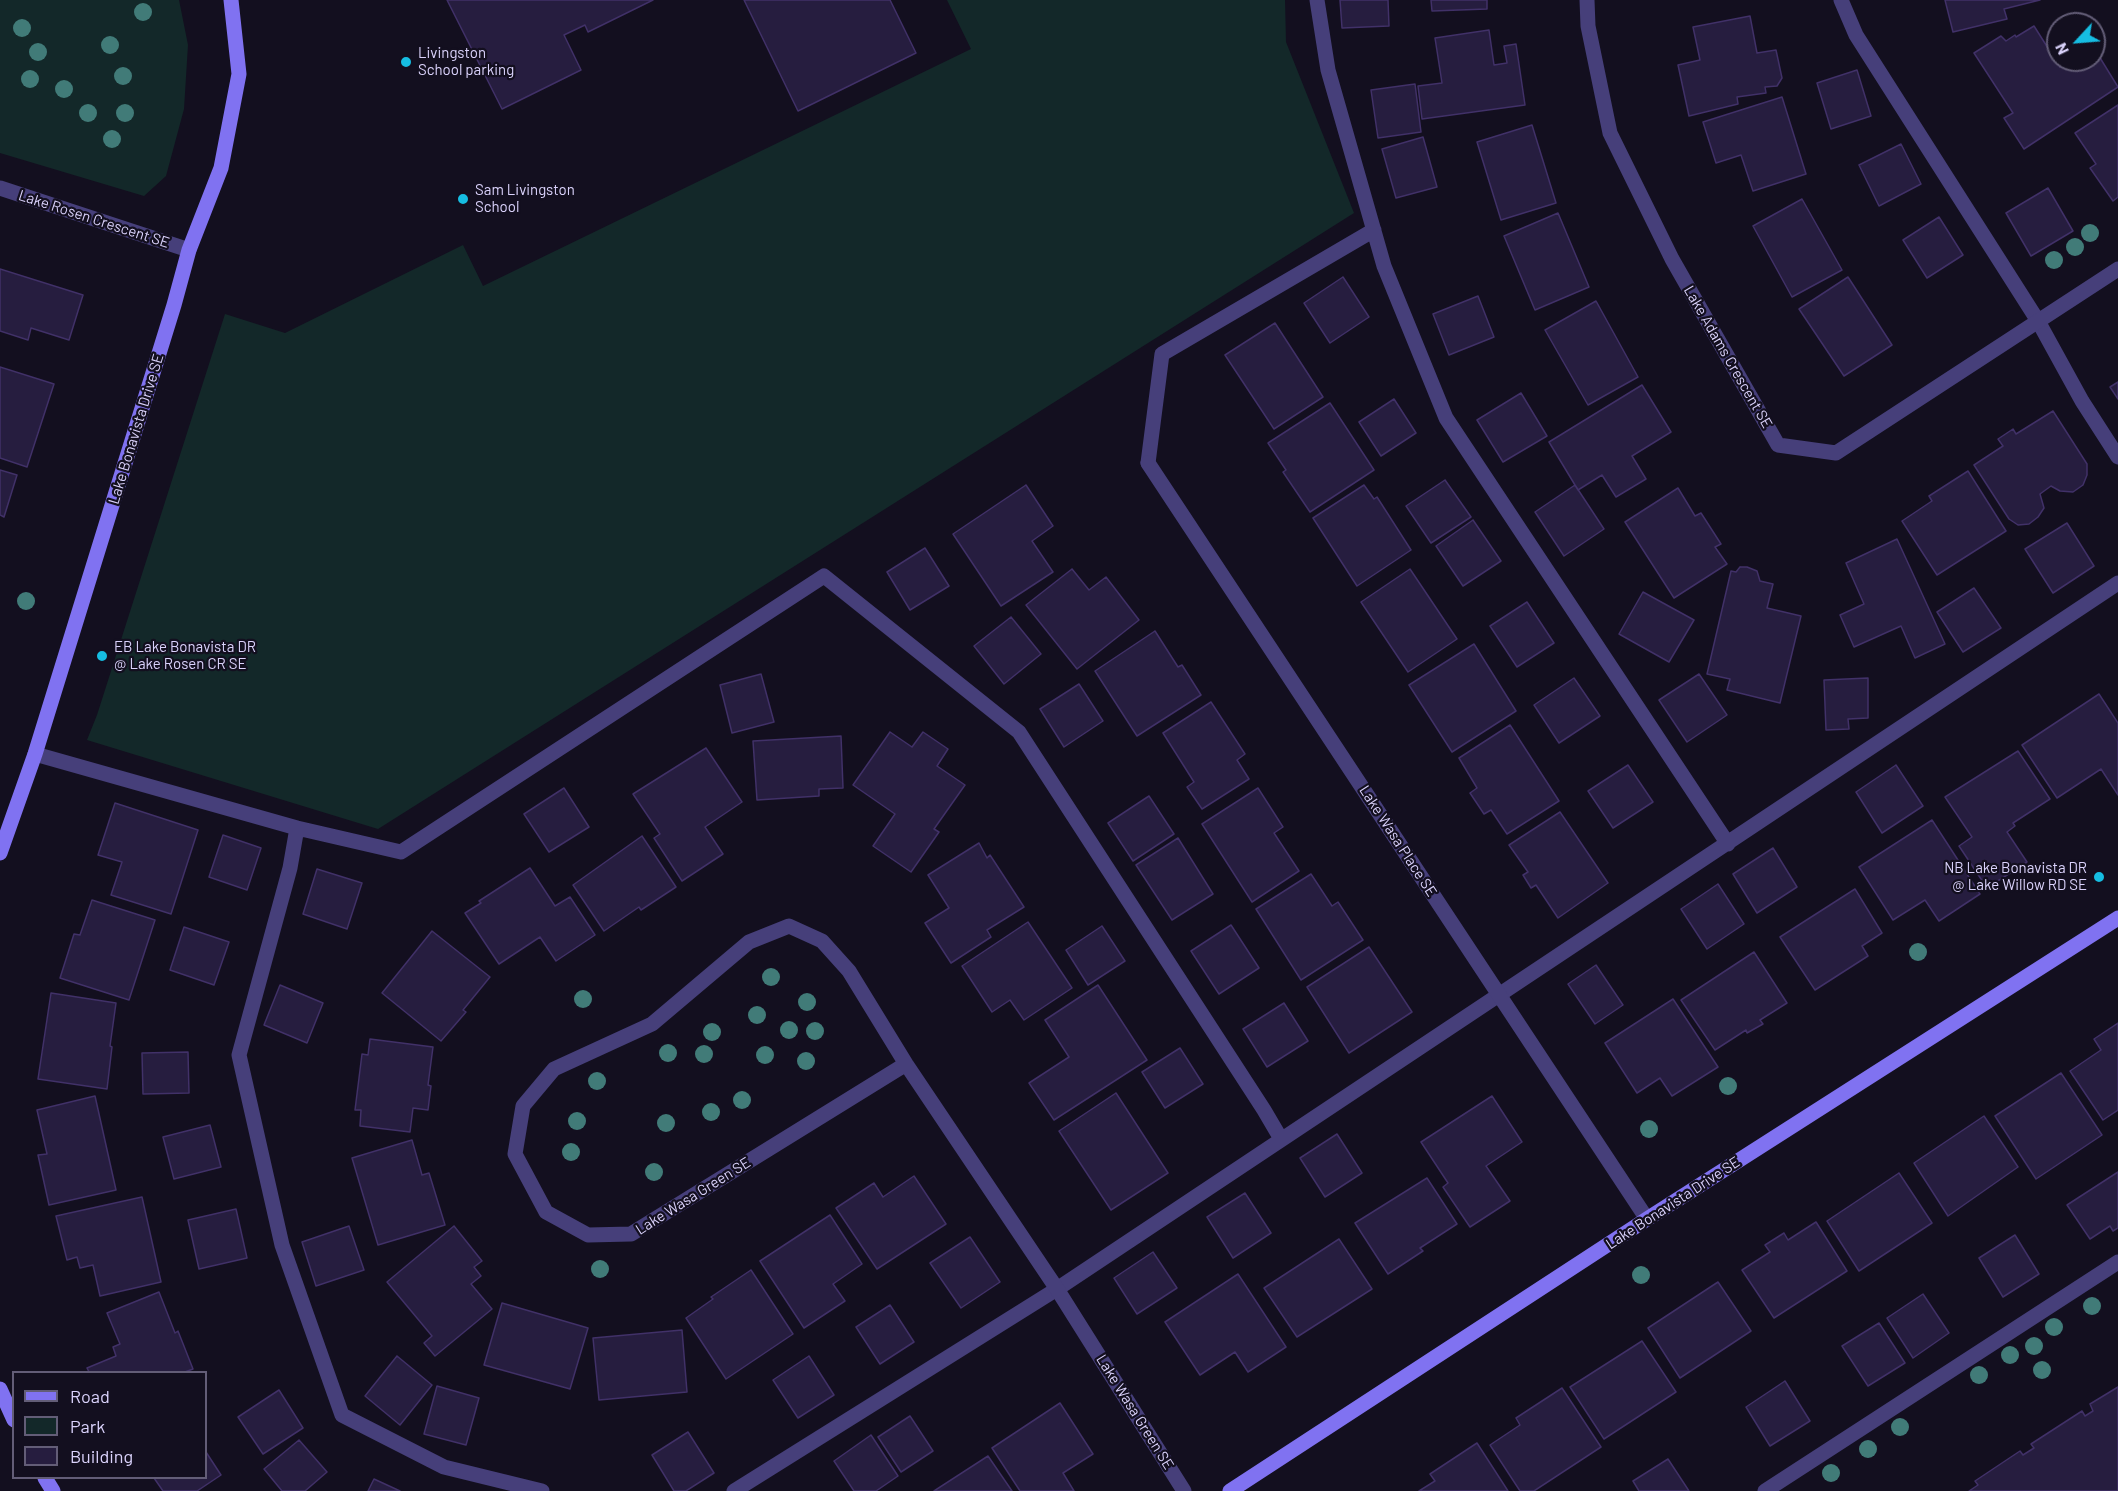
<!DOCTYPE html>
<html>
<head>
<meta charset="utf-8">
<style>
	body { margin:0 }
	#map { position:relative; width:2118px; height:1491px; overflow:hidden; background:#130f1f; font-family:Barlow,sans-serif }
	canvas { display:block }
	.legend { position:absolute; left:12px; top:1371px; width:195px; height:108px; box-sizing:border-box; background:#130f1f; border:2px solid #635d77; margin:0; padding:8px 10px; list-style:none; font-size:18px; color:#dad2fb }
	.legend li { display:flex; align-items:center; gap:12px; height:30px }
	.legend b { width:30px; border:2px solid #635d77 }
	.north { position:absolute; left:2046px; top:12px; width:60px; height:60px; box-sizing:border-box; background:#130f1f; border:2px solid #635d77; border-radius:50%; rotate:244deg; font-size:16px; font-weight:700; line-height:24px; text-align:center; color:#dad2fb }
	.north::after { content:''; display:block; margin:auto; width:21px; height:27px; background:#16bde2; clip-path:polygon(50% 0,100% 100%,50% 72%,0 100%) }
</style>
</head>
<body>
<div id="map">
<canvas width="2118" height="1491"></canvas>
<ul class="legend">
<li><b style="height:8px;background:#8072f1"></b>Road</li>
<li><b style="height:16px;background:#132829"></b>Park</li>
<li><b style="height:16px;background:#261d3f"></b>Building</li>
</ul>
<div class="north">N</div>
</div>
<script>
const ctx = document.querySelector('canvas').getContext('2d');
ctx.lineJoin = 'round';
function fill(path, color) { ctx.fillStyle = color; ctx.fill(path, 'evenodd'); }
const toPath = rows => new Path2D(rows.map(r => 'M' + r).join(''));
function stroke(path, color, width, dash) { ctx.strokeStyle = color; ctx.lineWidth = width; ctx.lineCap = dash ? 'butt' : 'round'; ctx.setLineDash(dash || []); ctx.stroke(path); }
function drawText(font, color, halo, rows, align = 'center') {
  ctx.font = font + ' Barlow,sans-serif'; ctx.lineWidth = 4.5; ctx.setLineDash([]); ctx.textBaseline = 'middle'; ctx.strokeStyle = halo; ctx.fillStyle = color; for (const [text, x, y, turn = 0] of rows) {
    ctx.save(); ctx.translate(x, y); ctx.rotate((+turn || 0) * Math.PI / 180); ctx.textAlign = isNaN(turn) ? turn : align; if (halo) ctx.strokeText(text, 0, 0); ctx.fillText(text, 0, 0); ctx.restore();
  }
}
const green = toPath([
	[0,0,179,0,188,45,184,109,166,176,144,196,0,153],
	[947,0,1285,0,1286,42,1354,213,378,829,87,740,97,715,225,314,285,333,463,245,483,286,971,49]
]);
const building = toPath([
	[447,0,653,0,588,32,585,25,564,35,581,70,502,109,447,0],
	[744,0,890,0,916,53,798,111,744,0],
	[1340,0,1388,0,1389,26,1342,28,1340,0],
	[1431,0,1487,0,1487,9,1432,11,1431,0],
	[1945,0,2040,0,2004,9,2007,19,1953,32,1945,0],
	[1750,16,1757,53,1776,50,1782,78,1777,86,1765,87,1766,93,1737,97,1738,104,1689,116,1678,65,1700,60,1693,27,1750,16],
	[2034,26,2060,67,2071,60,2094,60,2094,48,2118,87,2024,149,2004,118,2013,113,1974,53,2001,36,2006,41,2015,35,2016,37,2034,26],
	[1489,30,1494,65,1507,63,1504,46,1516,44,1525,105,1422,119,1418,86,1442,83,1435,38,1489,30],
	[1857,70,1871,116,1831,129,1817,83,1857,70],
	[1415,84,1421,132,1378,138,1371,90,1415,84],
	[1782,97,1806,174,1753,191,1741,155,1716,163,1703,122,1782,97],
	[2118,105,2118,197,2113,201,2090,168,2096,164,2075,133,2118,105],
	[1532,125,1556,203,1501,220,1477,142,1532,125],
	[1423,137,1437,187,1396,198,1382,149,1423,137],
	[1901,144,1921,184,1879,206,1859,165,1901,144],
	[2048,188,2073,231,2031,256,2006,213,2048,188],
	[1802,199,1842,270,1792,297,1753,226,1802,199],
	[1558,213,1589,287,1535,310,1504,236,1558,213],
	[1939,217,1963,255,1927,278,1903,240,1939,217],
	[0,269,83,295,69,340,31,328,28,340,0,331,0,269],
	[1343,277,1369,317,1330,343,1304,303,1343,277],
	[1848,277,1892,345,1844,376,1799,309,1848,277],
	[1478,296,1494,337,1449,355,1433,314,1478,296],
	[1596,301,1638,377,1588,405,1545,330,1596,301],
	[1275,323,1323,397,1274,429,1225,355,1275,323],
	[0,367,54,384,27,467,0,458,0,367],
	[2118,382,2118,399,2110,387,2118,382],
	[1642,385,1671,432,1632,456,1646,479,1616,497,1602,475,1578,490,1549,442,1642,385],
	[1521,393,1547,436,1503,462,1477,420,1521,393],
	[1394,399,1416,433,1381,456,1359,422,1394,399],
	[1330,403,1374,470,1310,512,1283,472,1286,470,1268,443,1330,403],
	[2053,411,2087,464,2087,475,2083,485,2073,492,2060,491,2051,486,2040,494,2044,508,2038,517,2029,524,2018,525,2009,519,1974,465,2003,446,1998,439,2013,429,2016,434,2053,411],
	[0,470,17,475,4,517,0,515,0,470],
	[1968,471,2006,531,1937,575,1902,521,1932,501,1929,496,1968,471],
	[1445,480,1471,517,1431,543,1406,506,1445,480],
	[1026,485,1053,526,1032,541,1053,572,1001,606,953,534,1026,485],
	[1364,485,1374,499,1377,497,1411,550,1357,586,1313,518,1364,485],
	[1575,485,1604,529,1564,556,1535,512,1575,485],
	[1678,488,1695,516,1701,513,1721,544,1715,547,1727,564,1674,598,1625,522,1678,488],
	[1473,520,1501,561,1463,586,1436,546,1473,520],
	[2067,523,2094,566,2053,593,2025,549,2067,523],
	[1897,539,1945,644,1915,658,1901,626,1854,647,1840,615,1864,604,1846,563,1897,539],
	[925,548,949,586,910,610,887,572,925,548],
	[1740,567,1747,567,1757,571,1760,581,1773,584,1767,608,1801,616,1780,703,1727,690,1730,679,1707,674,1731,571,1736,572,1740,567],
	[1072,569,1089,590,1106,577,1139,620,1077,669,1026,605,1072,569],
	[1410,569,1457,639,1408,672,1361,602,1410,569],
	[1974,588,2001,628,1963,652,1937,612,1974,588],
	[1643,592,1694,620,1669,662,1619,634,1643,592],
	[1527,602,1554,643,1517,667,1490,626,1527,602],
	[1011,617,1041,654,1004,684,974,646,1011,617],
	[1155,631,1178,667,1182,665,1201,695,1137,736,1095,671,1155,631],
	[1474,644,1516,711,1452,752,1409,685,1474,644],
	[761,674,774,722,732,733,720,685,761,674],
	[1699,674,1727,715,1687,742,1659,700,1699,674],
	[1574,678,1600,716,1559,743,1534,705,1574,678],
	[1868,678,1868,718,1848,719,1849,729,1826,730,1824,680,1868,678],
	[1079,684,1103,721,1064,747,1040,709,1079,684],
	[2099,694,2118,723,2118,795,2101,769,2057,798,2022,745,2099,694],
	[1211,702,1245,754,1237,760,1249,779,1202,809,1187,787,1194,782,1163,733,1211,702],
	[1510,725,1559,801,1507,834,1491,810,1484,814,1470,793,1477,788,1459,758,1510,725],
	[890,732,912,747,923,732,948,749,937,766,965,785,934,829,939,832,911,872,873,846,895,814,853,785,890,732],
	[841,736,843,788,819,789,819,796,757,800,753,741,841,736],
	[706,748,742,802,705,827,723,854,682,881,654,838,660,834,633,794,706,748],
	[2018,751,2050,799,2013,823,2015,826,2007,832,2027,862,1987,888,1959,846,1972,837,1945,797,2018,751],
	[1628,765,1653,802,1613,828,1588,791,1628,765],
	[1896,765,1923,806,1882,833,1856,792,1896,765],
	[564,788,589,827,549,852,524,814,564,788],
	[1258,788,1283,827,1274,833,1299,871,1252,902,1202,824,1258,788],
	[1149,796,1174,834,1133,861,1108,823,1149,796],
	[115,803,198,830,171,914,111,895,122,862,98,855,115,803],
	[1560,812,1608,883,1558,918,1536,885,1531,888,1523,875,1528,872,1509,845,1560,812],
	[1932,820,1980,894,1939,921,1925,900,1893,920,1859,867,1932,820],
	[223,835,261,848,247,890,209,877,223,835],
	[642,836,676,887,641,910,639,907,604,931,573,885,642,836],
	[1178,838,1213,894,1172,920,1136,865,1178,838],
	[979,843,987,858,990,855,1024,907,987,930,991,937,951,963,925,923,949,908,928,875,979,843],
	[1773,848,1797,887,1757,913,1733,874,1773,848],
	[530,868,555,906,570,897,595,935,556,961,540,937,499,964,465,913,481,903,479,901,530,868],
	[317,869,362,883,347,929,303,914,317,869],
	[1311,874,1332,906,1338,902,1363,940,1301,980,1256,909,1311,874],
	[1718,884,1744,924,1707,949,1681,909,1718,884],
	[1855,889,1882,933,1862,946,1868,956,1815,990,1780,937,1855,889],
	[92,900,155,920,129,1000,60,978,74,934,80,935,92,900],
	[1028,922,1072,988,1024,1020,1010,1000,992,1012,962,966,1028,922],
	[1231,925,1259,968,1219,994,1191,951,1231,925],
	[1102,926,1125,961,1088,985,1066,950,1102,926],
	[184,927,229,942,214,985,170,970,184,927],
	[432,931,490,977,463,1010,466,1012,441,1041,382,993,432,931],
	[1369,947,1412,1012,1349,1053,1307,987,1369,947],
	[1754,952,1787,1003,1760,1020,1763,1024,1747,1033,1746,1030,1715,1050,1681,1000,1754,952],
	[1596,965,1623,1005,1595,1024,1568,984,1596,965],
	[280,985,323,1003,307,1043,264,1025,280,985],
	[1098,985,1147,1060,1054,1120,1029,1083,1069,1057,1045,1020,1098,985],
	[51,993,116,1003,110,1046,112,1047,107,1089,38,1079,51,993],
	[1673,999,1718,1067,1672,1096,1660,1078,1637,1093,1605,1043,1673,999],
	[1284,1003,1308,1041,1267,1067,1243,1029,1284,1003],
	[2118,1023,2118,1110,2103,1120,2070,1071,2101,1050,2094,1039,2118,1023],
	[370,1039,433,1047,428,1085,431,1086,428,1110,413,1108,410,1132,360,1126,361,1110,355,1110,362,1054,368,1055,370,1039],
	[1180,1048,1203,1084,1165,1108,1142,1072,1180,1048],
	[188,1052,189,1093,143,1094,142,1053,188,1052],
	[2061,1073,2102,1135,2036,1179,1995,1116,2061,1073],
	[1116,1093,1168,1173,1111,1210,1059,1131,1116,1093],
	[95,1096,116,1190,49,1205,38,1155,47,1154,37,1110,95,1096],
	[1492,1096,1522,1142,1486,1166,1510,1201,1470,1227,1443,1187,1448,1183,1421,1142,1492,1096],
	[1984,1116,2018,1167,1948,1216,1914,1163,1984,1116],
	[210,1125,221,1167,174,1179,163,1137,210,1125],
	[1337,1134,1362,1173,1325,1197,1300,1158,1337,1134],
	[412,1140,422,1175,429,1173,445,1225,378,1245,352,1158,412,1140],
	[2118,1172,2118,1228,2113,1231,2110,1226,2090,1239,2067,1205,2118,1172],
	[1899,1173,1932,1223,1859,1271,1827,1221,1899,1173],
	[914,1176,946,1224,877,1269,836,1208,874,1183,883,1197,914,1176],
	[1427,1178,1457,1224,1420,1248,1423,1251,1388,1274,1355,1223,1427,1178],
	[1245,1193,1271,1233,1233,1258,1207,1217,1245,1193],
	[142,1197,161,1282,100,1296,93,1265,80,1268,77,1257,67,1260,56,1216,142,1197],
	[236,1209,247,1258,199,1269,188,1220,236,1209],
	[830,1215,862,1264,833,1284,845,1301,804,1328,760,1261,830,1215],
	[1816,1222,1847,1271,1774,1318,1742,1270,1770,1252,1765,1245,1784,1233,1788,1240,1816,1222],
	[349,1226,364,1270,316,1286,302,1242,349,1226],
	[454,1226,482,1261,474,1267,481,1276,471,1284,492,1309,435,1356,424,1343,432,1336,387,1282,454,1226],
	[2015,1235,2039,1274,2003,1297,1979,1258,2015,1235],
	[970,1237,1000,1282,961,1308,930,1263,970,1237],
	[1339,1239,1372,1289,1297,1337,1264,1288,1339,1239],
	[1153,1252,1177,1288,1137,1314,1114,1278,1153,1252],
	[751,1270,793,1334,726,1379,686,1318,713,1299,711,1297,751,1270],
	[1238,1274,1286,1347,1248,1372,1235,1352,1200,1375,1165,1322,1238,1274],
	[1718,1282,1751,1331,1680,1378,1648,1328,1718,1282],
	[159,1292,175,1333,178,1331,193,1369,185,1372,89,1372,87,1368,116,1356,113,1347,120,1344,107,1313,159,1292],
	[1923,1294,1949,1333,1913,1358,1887,1318,1923,1294],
	[502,1303,588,1328,570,1389,484,1365,502,1303],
	[890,1305,914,1342,880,1364,856,1327,890,1305],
	[1879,1323,1905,1363,1868,1386,1842,1346,1879,1323],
	[682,1330,687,1392,599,1400,593,1338,682,1330],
	[1642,1341,1676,1392,1604,1439,1570,1387,1642,1341],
	[397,1356,432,1385,400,1425,365,1396,397,1356],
	[809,1356,834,1395,798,1418,773,1380,809,1356],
	[1785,1381,1810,1421,1770,1446,1746,1407,1785,1381],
	[437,1386,479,1398,466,1445,424,1434,437,1386],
	[2118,1387,2118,1491,1969,1491,1978,1485,1975,1481,2020,1451,2023,1455,2034,1448,2031,1444,2082,1411,2085,1416,2093,1411,2090,1404,2118,1387],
	[1562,1388,1601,1447,1534,1491,1520,1491,1490,1445,1520,1425,1516,1418,1562,1388],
	[279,1390,303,1428,263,1454,238,1417,279,1390],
	[1060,1403,1093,1454,1063,1473,1074,1491,1020,1491,992,1448,1060,1403],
	[910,1416,933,1451,901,1472,878,1437,910,1416],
	[688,1432,714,1473,686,1491,674,1491,652,1455,688,1432],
	[871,1435,898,1476,876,1491,854,1491,834,1461,871,1435],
	[299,1440,327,1472,305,1491,282,1491,264,1469,299,1440],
	[1477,1443,1508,1491,1419,1491,1435,1481,1430,1474,1477,1443],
	[206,1452,221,1475,197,1491,163,1491,154,1478,206,1478,206,1452],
	[988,1456,1012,1491,934,1491,988,1456],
	[1668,1459,1689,1491,1639,1491,1633,1481,1668,1459],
	[374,1479,400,1491,368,1491,374,1479]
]);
const lane = toPath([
	[1317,0,1328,70,1384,266,1446,418,1728,844],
	[1841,0,1856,35,2038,321,2082,401,2118,457],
	[1148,463,1162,354,1374,230],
	[35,754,297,828,401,852,824,576,1019,732,1264,1110,1281,1139],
	[297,828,290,868,239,1055,282,1245,342,1415,444,1467,542,1491],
	[734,1491,1057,1289,2118,583],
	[1765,1491,2118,1262]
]);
const street = toPath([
	[1587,0,1588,26,1610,133,1672,259,1778,445,1836,453,2118,269],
	[0,188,189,250],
	[1148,463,1647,1219],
	[906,1064,631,1234,588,1235,546,1212,515,1154,523,1106,554,1069,652,1024,749,942,789,926,822,941,849,971,906,1064,1057,1289,1184,1491]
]);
const secondary = toPath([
	[0,853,35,754,174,305,189,250,221,168,239,74,231,0],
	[0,1389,14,1420],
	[45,1478,53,1491],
	[1230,1491,1647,1219,2118,918]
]);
const trees = [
	[143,12],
	[22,28],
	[110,45],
	[38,52],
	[123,76],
	[30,79],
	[64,89],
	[88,113],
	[125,113],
	[112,139],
	[2090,233],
	[2075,247],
	[2054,260],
	[26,601],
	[1918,952],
	[771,977],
	[583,999],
	[807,1002],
	[757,1015],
	[789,1030],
	[815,1031],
	[712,1032],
	[668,1053],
	[704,1054],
	[765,1055],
	[806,1061],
	[597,1081],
	[1728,1086],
	[742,1100],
	[711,1112],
	[577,1121],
	[666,1123],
	[1649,1129],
	[571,1152],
	[654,1172],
	[600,1269],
	[1641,1275],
	[2092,1306],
	[2054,1327],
	[2034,1346],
	[2010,1355],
	[2042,1370],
	[1979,1375],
	[1900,1427],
	[1868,1449],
	[1831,1473]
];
const markers = [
	[406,62,6,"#16bde2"],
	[463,199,6,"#16bde2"],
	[102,656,6,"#16bde2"],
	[2099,877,6,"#16bde2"]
];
const poiNames = [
	["Livingston",418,53],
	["School parking",418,70],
	["Sam Livingston",475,190],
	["School",475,207],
	["EB Lake Bonavista DR",114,647],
	["@ Lake Rosen CR SE",114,664],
	["NB Lake Bonavista DR",2087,868,"right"],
	["@ Lake Willow RD SE",2087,885,"right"]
];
const streetNames = [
	["Lake Rosen Crescent SE",94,219,18],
	["Lake Adams Crescent SE",1728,357,60],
	["Lake Bonavista Drive SE",136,429,-73],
	["Lake Wasa Place SE",1398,841,57],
	["Lake Wasa Green SE",693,1196,-32],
	["Lake Bonavista Drive SE",1673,1203,-33],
	["Lake Wasa Green SE",1135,1412,58]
];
fill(green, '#132829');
fill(building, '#261d3f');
stroke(building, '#413168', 1.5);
stroke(lane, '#463f7a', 15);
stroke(street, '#463f7a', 15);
stroke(secondary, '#8072f1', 15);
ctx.fillStyle = '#417b78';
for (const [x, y] of trees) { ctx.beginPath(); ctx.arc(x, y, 9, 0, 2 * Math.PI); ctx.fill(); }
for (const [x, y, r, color] of markers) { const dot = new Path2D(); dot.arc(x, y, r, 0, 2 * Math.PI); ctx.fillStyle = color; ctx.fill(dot); stroke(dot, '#130f1f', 2); }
drawText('15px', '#dad2fb', '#130f1f', poiNames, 'left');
drawText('15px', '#dad2fb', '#130f1f', streetNames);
</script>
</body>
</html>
